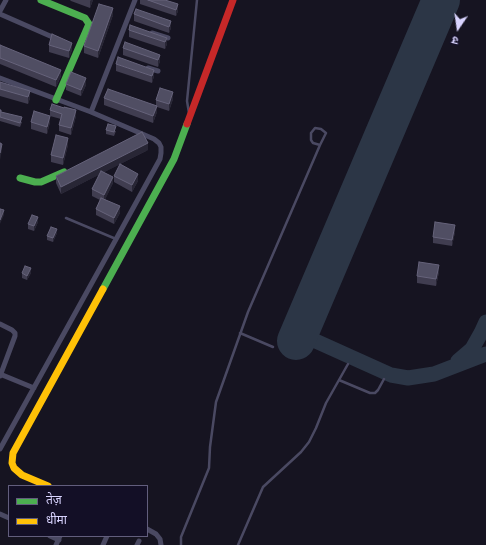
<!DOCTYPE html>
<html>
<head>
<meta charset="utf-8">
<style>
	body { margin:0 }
	#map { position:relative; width:486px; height:545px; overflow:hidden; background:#161421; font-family:"DejaVu Sans","Noto Sans Devanagari",sans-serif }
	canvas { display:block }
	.legend { position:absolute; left:8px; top:485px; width:140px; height:52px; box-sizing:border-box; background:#130f26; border:1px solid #625e7d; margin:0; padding:5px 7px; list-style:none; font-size:12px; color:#d9d4ff }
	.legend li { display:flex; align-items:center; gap:8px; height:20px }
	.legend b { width:20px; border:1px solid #625e7d }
	.north { position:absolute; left:438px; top:8px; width:40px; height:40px; -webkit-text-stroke:3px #130f26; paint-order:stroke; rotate:193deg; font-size:11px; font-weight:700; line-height:16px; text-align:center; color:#d9d4ff }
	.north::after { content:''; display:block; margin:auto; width:14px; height:18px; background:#d9d4ff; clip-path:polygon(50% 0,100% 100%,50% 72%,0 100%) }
</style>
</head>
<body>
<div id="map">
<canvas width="486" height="545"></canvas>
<ul class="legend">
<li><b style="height:5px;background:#4caf50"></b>तेज़</li>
<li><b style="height:5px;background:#ffc107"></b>धीमा</li>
</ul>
<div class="north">उ</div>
</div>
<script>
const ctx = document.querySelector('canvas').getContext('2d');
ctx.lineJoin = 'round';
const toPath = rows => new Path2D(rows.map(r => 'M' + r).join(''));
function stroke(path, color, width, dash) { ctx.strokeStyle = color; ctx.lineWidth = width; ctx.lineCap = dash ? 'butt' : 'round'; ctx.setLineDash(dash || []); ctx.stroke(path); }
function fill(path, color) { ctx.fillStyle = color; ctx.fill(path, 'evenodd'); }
const taxiway = toPath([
	[300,334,391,375,408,378,434,374,486,354],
	[458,361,472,349,481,333,486,322]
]);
const runway = toPath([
	[296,341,441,0]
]);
const lane = toPath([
	[189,113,187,101,197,0],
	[66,218,116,239],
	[240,333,273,347],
	[339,380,370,393,375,393,378,390,384,379],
	[181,545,181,537,209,468,210,447,216,402,248,312,320,145,326,133,321,129,315,128,311,133,311,140,313,143,320,145],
	[238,545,263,487,301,452,309,442,316,428,326,403,348,364]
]);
const street = toPath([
	[0,11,6,0],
	[0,14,57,39],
	[152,33,168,38],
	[148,68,158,71],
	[0,78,91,112,154,139,159,143,161,147,161,153,160,159,109,252,0,449],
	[91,112,135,0],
	[0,324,12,330,15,333,15,336,0,376],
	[0,374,34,388],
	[0,514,9,518],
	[147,529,156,534,160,539,161,545],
	[50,536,59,540],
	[56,545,60,536],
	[103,545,107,536],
	[137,545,139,541]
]);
const fast = toPath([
	[41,0,85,18,89,24,56,100],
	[20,178,35,182,41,182,64,172],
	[103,289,174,159,187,124]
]);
const slow = toPath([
	[48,486,22,475,14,468,12,463,13,453,103,289]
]);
const jam = toPath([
	[187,124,233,0]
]);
const wall = toPath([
	[70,0,93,0,90,8,71,1],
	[140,0,165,0,178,11,176,16,140,4],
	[136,9,171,28,169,33,134,21,134,14],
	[113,15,98,58,84,53,84,46],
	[129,30,167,38,167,44,165,49,129,37],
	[0,45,61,76,56,87,0,64],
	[49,45,72,50,69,58,49,52],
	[123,48,160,55,160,61,158,67,123,55],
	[116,64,154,76,152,83,116,71],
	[0,82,30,98,28,104,0,96],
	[66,84,86,85,81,96,66,90],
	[104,98,156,106,156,100,173,99,169,111,157,107,157,112,153,123,104,105],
	[64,108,76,116,71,135,59,131,59,125,61,119,50,116,50,122,47,134,31,129,31,122,50,116,50,110],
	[0,110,1,112,22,122,20,127,0,121],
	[106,130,116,131,114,136,106,134],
	[68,145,63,165,51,162,51,155],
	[148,150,104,172,113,183,105,199,120,213,114,224,96,215,96,209,100,200,92,196,92,189,100,174,61,194,56,183,56,176],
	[114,176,138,181,132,192,114,182],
	[38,222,34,231,28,229,28,224],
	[455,232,452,246,433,243,433,237],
	[57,233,53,242,47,240,47,236],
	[439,272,436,286,417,283,417,276],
	[22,273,31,273,27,280,22,278]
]);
const shadedWall = toPath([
	[91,0,93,0,90,8,90,1],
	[178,4,178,11,176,16,176,10],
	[113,8,113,15,98,58,98,51],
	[171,21,171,28,169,33,169,27],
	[167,38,167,44,165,49,165,42],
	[72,43,72,50,69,58,69,51],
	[160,55,160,61,158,67,158,60],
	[61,70,61,76,56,87,56,80],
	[154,70,154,76,152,83,152,76],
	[86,78,86,85,81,96,81,90],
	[30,91,30,98,28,104,28,97],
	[173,92,173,99,169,111,169,104],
	[157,106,157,112,153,123,153,116],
	[76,110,76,116,71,135,71,128],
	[50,116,50,122,47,134,47,127],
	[68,138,68,145,63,165,63,158],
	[148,143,148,150,61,194,61,187],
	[2,144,2,150,0,160,0,153],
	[138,174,138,181,132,192,132,185],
	[113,177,113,183,104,202,104,195],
	[120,206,120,213,114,224,114,218],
	[4,210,4,215,0,224,0,220],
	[38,217,38,222,34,231,34,226],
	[455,225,455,232,452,246,452,240],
	[57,229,57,233,53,242,53,238],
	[439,265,439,272,436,286,436,279],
	[31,268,31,273,27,280,27,276]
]);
const building = toPath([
	[148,0,165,0,178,4,176,10,148,0],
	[99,4,113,8,98,51,84,46,99,4],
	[136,9,171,21,169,27,134,14,136,9],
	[130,25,167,38,165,42,129,30,130,25],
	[52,34,72,43,69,51,49,45,52,34],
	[125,42,160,55,158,60,123,48,125,42],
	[0,45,61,70,56,80,0,58,0,45],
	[118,57,154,70,152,76,116,64,118,57],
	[71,72,86,78,81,90,66,84,71,72],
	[0,82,30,91,28,97,0,89,0,82],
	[160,88,173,92,169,104,156,100,160,88],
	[108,89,157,106,153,116,104,98,108,89],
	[52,104,64,108,64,107,76,110,71,128,59,125,62,114,50,110,52,104],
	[0,110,1,110,1,112,22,117,20,123,0,117,0,110],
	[34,111,50,116,47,127,31,122,34,111],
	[108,124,116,126,114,132,106,130,108,124],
	[142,132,148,143,61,187,56,176,142,132],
	[56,135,68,138,63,158,51,155,56,135],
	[0,143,2,144,0,153,0,143],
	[120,164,138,174,132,185,114,176,120,164],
	[101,171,113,177,104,195,92,189,101,171],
	[101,198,120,206,114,218,96,209,101,198],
	[0,209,4,210,0,220,0,209],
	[32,215,38,217,34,226,28,224,32,215],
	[435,222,455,225,452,240,433,237,435,222],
	[51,227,57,229,53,238,47,236,51,227],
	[419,262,439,265,436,279,417,276,419,262],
	[25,266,31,268,27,276,22,273,25,266]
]);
stroke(taxiway, '#2c3646', 15);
stroke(runway, '#2c3646', 38);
stroke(lane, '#4a4962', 2.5);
stroke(street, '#4a4962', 5);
stroke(fast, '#4caf50', 7);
stroke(slow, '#ffc107', 7);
stroke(jam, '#c62828', 7);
fill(wall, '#403d50');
fill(shadedWall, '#282635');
fill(building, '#504e63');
stroke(building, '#66637b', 1);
</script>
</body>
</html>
